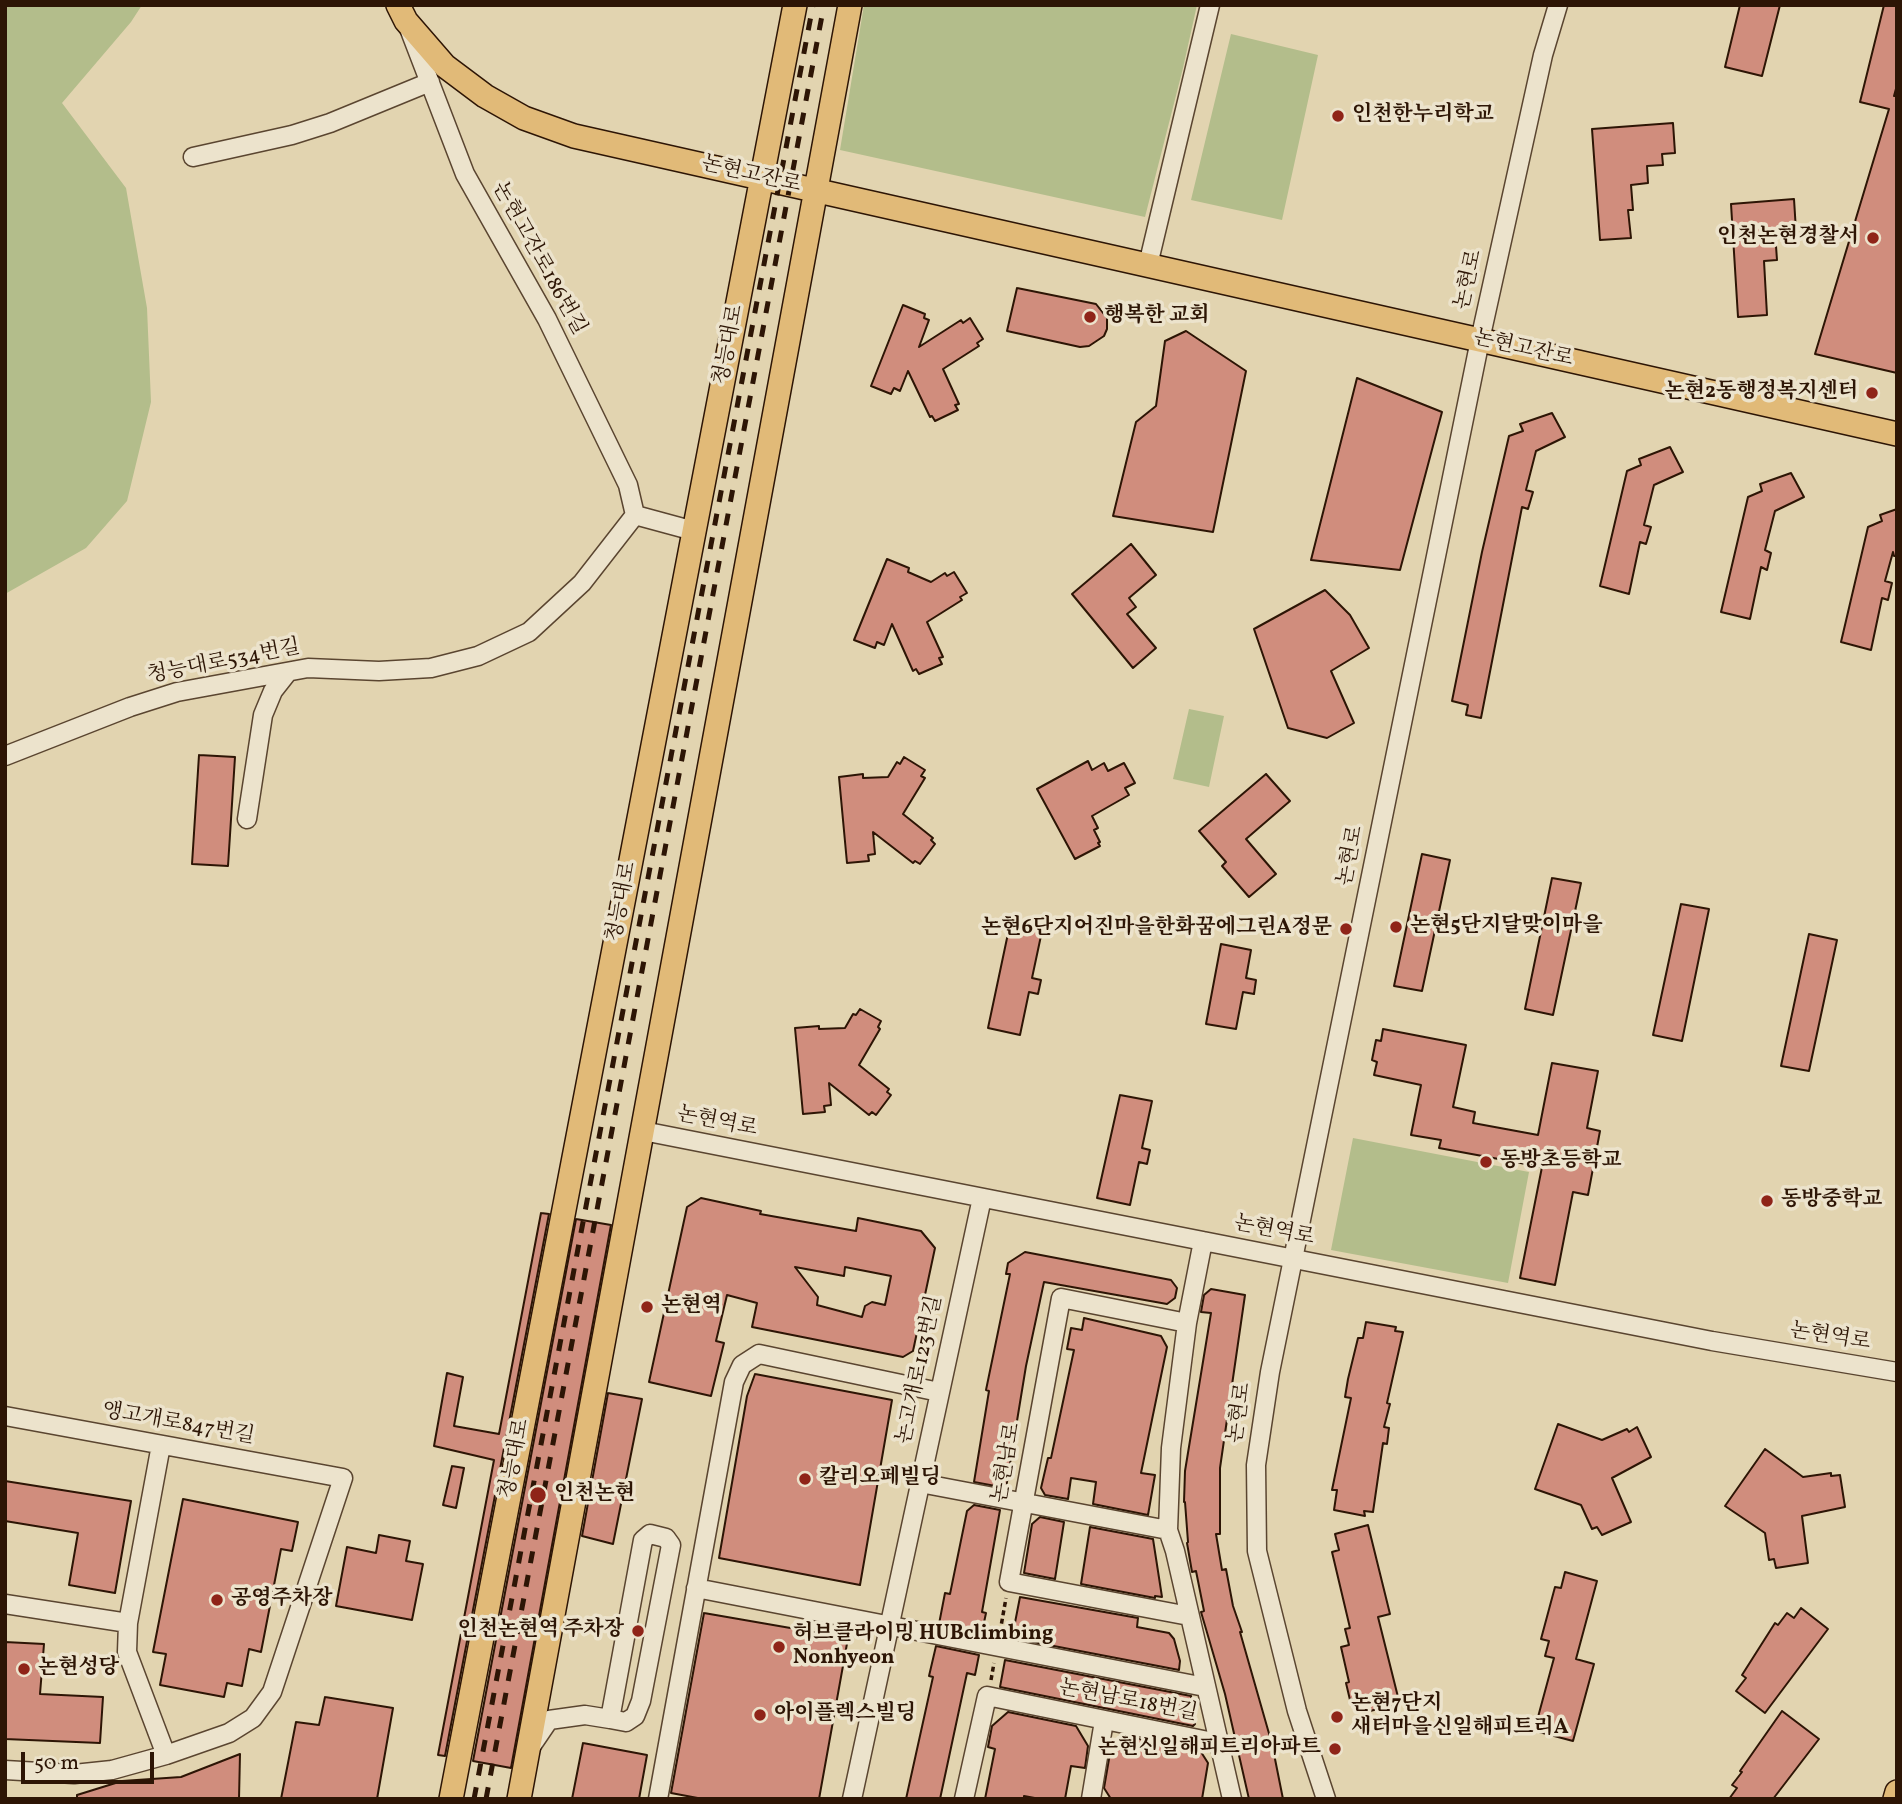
<!DOCTYPE html>
<html>
<head>
<meta charset="utf-8">
<style>
	body { margin:0 }
	#map { position:relative; width:1902px; height:1804px; overflow:hidden; background:#e2d4b0; font-family:Vollkorn,serif }
	canvas { display:block }
	.frame { position:absolute; inset:0; border:7px solid #2d1505; pointer-events:none }
	.scale { position:absolute; left:21px; top:1752px; width:133px; height:32px; box-sizing:border-box; border:4px solid #2d1505; border-top:0; padding-left:9px; font-size:21px; line-height:24px; white-space:nowrap; color:#2d1505; -webkit-text-stroke:5px #ece3cc; paint-order:stroke }
</style>
</head>
<body>
<div id="map">
<canvas width="1902" height="1804"></canvas>
<div class="frame"></div>
<div class="scale">50 m</div>
</div>
<script>
const ctx = document.querySelector('canvas').getContext('2d');
ctx.lineJoin = 'round';
function fill(path, color) { ctx.fillStyle = color; ctx.fill(path, 'evenodd'); }
const toPath = rows => new Path2D(rows.map(r => 'M' + r).join(''));
function stroke(path, color, width, dash) { ctx.strokeStyle = color; ctx.lineWidth = width; ctx.lineCap = dash ? 'butt' : 'round'; ctx.setLineDash(dash || []); ctx.stroke(path); }
function drawText(font, color, halo, rows, align = 'center') {
  ctx.font = font + ' Vollkorn,"Noto Serif KR",serif'; ctx.lineWidth = 7; ctx.setLineDash([]); ctx.textBaseline = 'middle'; ctx.strokeStyle = halo; ctx.fillStyle = color; for (const [text, x, y, turn = 0] of rows) {
    ctx.save(); ctx.translate(x, y); ctx.rotate((+turn || 0) * Math.PI / 180); ctx.textAlign = isNaN(turn) ? turn : align; if (halo) ctx.strokeText(text, 0, 0); ctx.fillText(text, 0, 0); ctx.restore();
  }
}
const green = toPath([
	[5,5,142,5,131,22,62,103,126,188,147,308,151,402,127,501,86,548,5,594],
	[864,5,1197,5,1183,68,1145,217,840,150],
	[1231,34,1318,55,1282,220,1191,200],
	[1189,709,1224,716,1209,787,1173,779],
	[1353,1138,1529,1172,1508,1283,1331,1250]
]);
const building = toPath([
	[1740,5,1780,5,1762,76,1725,67,1740,5],
	[1884,5,1897,5,1897,85,1894,96,1897,96,1897,373,1815,354,1889,109,1860,102,1884,5],
	[1673,123,1675,153,1662,154,1663,165,1647,166,1648,183,1631,185,1633,210,1628,210,1631,238,1600,240,1592,129,1673,123],
	[1794,199,1796,231,1775,232,1777,260,1764,261,1767,315,1738,317,1731,204,1794,199],
	[1017,288,1096,304,1107,318,1107,329,1104,336,1089,346,1080,347,1007,331,1017,288],
	[903,305,925,314,924,318,929,320,919,347,961,320,963,323,970,318,983,339,977,343,979,346,943,369,959,404,955,405,958,410,935,421,932,416,930,417,908,371,900,391,894,388,891,394,871,386,903,305],
	[1186,331,1246,371,1213,532,1113,516,1136,422,1156,406,1165,341,1186,331],
	[1357,378,1442,412,1400,570,1311,560,1357,378],
	[1552,413,1565,437,1536,451,1526,490,1533,492,1528,509,1522,507,1481,718,1466,715,1468,705,1452,701,1482,552,1509,436,1523,431,1520,424,1552,413],
	[1670,447,1683,472,1654,485,1644,525,1651,527,1646,544,1640,542,1629,594,1600,586,1627,471,1641,465,1639,459,1670,447],
	[1791,473,1804,497,1775,511,1765,550,1771,553,1767,570,1761,567,1750,619,1721,612,1748,497,1762,491,1760,484,1791,473],
	[1897,509,1897,556,1894,556,1893,552,1885,581,1892,583,1888,600,1882,598,1871,650,1841,642,1868,527,1882,521,1880,515,1897,509],
	[1131,544,1156,575,1129,598,1136,607,1127,614,1156,648,1133,668,1072,594,1131,544],
	[887,559,909,568,908,572,931,582,945,573,947,576,954,572,967,593,960,597,962,600,927,622,943,657,939,658,942,664,919,674,916,669,913,671,892,624,884,645,877,642,875,648,854,640,887,559],
	[1325,590,1350,615,1369,648,1331,671,1354,723,1327,738,1288,728,1254,629,1325,590],
	[199,755,235,757,228,866,192,864,199,755],
	[904,757,925,770,921,776,925,778,903,814,933,838,931,840,935,844,920,864,915,861,913,863,873,832,875,854,868,855,869,861,847,863,839,777,863,774,863,778,888,777,897,762,900,764,904,757],
	[1088,761,1092,770,1104,763,1108,771,1124,763,1135,783,1125,788,1129,795,1092,816,1098,828,1094,830,1100,842,1098,843,1100,846,1075,859,1037,789,1088,761],
	[1266,774,1290,801,1246,839,1276,874,1249,897,1222,866,1226,862,1199,831,1266,774],
	[1422,854,1450,860,1422,991,1394,986,1422,854],
	[1552,878,1581,883,1553,1015,1525,1009,1552,878],
	[1681,904,1709,909,1682,1041,1653,1035,1681,904],
	[1010,924,1042,931,1032,978,1041,980,1038,994,1029,992,1020,1035,988,1028,1010,924],
	[1809,934,1837,940,1809,1071,1781,1066,1809,934],
	[1221,944,1251,950,1246,978,1256,980,1254,994,1243,992,1236,1029,1206,1024,1221,944],
	[860,1009,881,1021,878,1027,880,1029,859,1065,889,1089,887,1092,891,1095,876,1115,872,1112,869,1115,829,1083,831,1105,824,1106,825,1112,803,1114,795,1028,819,1026,819,1029,845,1028,853,1014,856,1015,860,1009],
	[1383,1029,1466,1045,1453,1107,1475,1112,1473,1123,1538,1135,1552,1063,1598,1071,1587,1128,1600,1131,1588,1195,1573,1192,1555,1285,1520,1278,1542,1167,1439,1148,1441,1140,1411,1135,1421,1085,1374,1075,1377,1062,1372,1060,1376,1040,1381,1041,1383,1029],
	[1120,1095,1152,1101,1142,1148,1150,1150,1147,1164,1139,1162,1130,1205,1097,1198,1120,1095],
	[701,1198,761,1211,760,1214,856,1231,858,1218,921,1231,935,1248,913,1351,903,1357,752,1327,757,1303,727,1295,716,1341,724,1343,711,1396,649,1382,687,1207,701,1198],
	[795,1267,844,1276,845,1267,891,1276,885,1305,872,1302,865,1306,862,1317,817,1305,818,1297,795,1267],
	[541,1213,549,1214,445,1756,438,1755,494,1460,434,1446,447,1373,463,1377,454,1426,499,1434,541,1213],
	[576,1219,611,1225,511,1768,473,1761,576,1219],
	[1025,1252,1171,1280,1177,1288,1175,1298,1167,1304,1044,1282,1026,1366,1006,1488,974,1482,989,1391,986,1390,1010,1274,1006,1274,1008,1263,1025,1252],
	[1211,1289,1245,1295,1220,1468,1220,1534,1216,1534,1222,1570,1226,1569,1233,1606,1242,1632,1240,1632,1272,1744,1283,1799,1249,1799,1225,1694,1201,1612,1204,1611,1196,1571,1192,1572,1187,1543,1188,1542,1185,1502,1184,1502,1185,1471,1211,1313,1201,1312,1204,1295,1211,1289],
	[1084,1318,1161,1336,1167,1347,1141,1473,1155,1475,1148,1515,1093,1504,1096,1482,1071,1478,1068,1499,1045,1495,1041,1488,1048,1458,1051,1458,1074,1350,1067,1349,1071,1328,1082,1330,1084,1318],
	[1366,1322,1396,1327,1395,1331,1403,1332,1387,1403,1390,1404,1384,1427,1389,1428,1387,1444,1383,1443,1373,1512,1364,1511,1365,1516,1334,1510,1337,1490,1332,1490,1351,1398,1345,1397,1348,1379,1358,1338,1363,1338,1366,1322],
	[755,1374,892,1400,860,1585,719,1558,747,1396,755,1374],
	[608,1393,642,1399,613,1544,582,1536,608,1393],
	[1558,1424,1602,1440,1627,1429,1629,1432,1637,1427,1651,1457,1612,1478,1631,1522,1602,1535,1597,1527,1592,1529,1581,1505,1535,1489,1558,1424],
	[1765,1449,1803,1477,1831,1473,1831,1476,1840,1475,1845,1507,1802,1516,1808,1563,1776,1568,1774,1559,1769,1560,1765,1533,1725,1506,1765,1449],
	[452,1466,464,1468,456,1508,443,1505,452,1466],
	[5,1481,131,1501,115,1593,69,1585,78,1533,5,1521,5,1481],
	[183,1499,298,1522,292,1551,281,1549,261,1652,249,1649,242,1686,227,1683,224,1697,160,1685,166,1654,153,1652,183,1499],
	[974,1505,1000,1510,982,1612,986,1613,982,1632,939,1624,945,1593,950,1594,967,1511,974,1505],
	[1040,1517,1064,1522,1055,1579,1024,1573,1032,1524,1040,1517],
	[1368,1525,1390,1614,1378,1617,1398,1697,1392,1699,1394,1705,1362,1713,1358,1698,1350,1700,1346,1683,1349,1682,1341,1647,1349,1645,1345,1629,1350,1628,1332,1552,1339,1550,1335,1534,1368,1525],
	[1090,1527,1153,1539,1162,1597,1155,1596,1155,1598,1081,1584,1090,1527],
	[379,1535,410,1541,406,1561,423,1564,412,1620,336,1606,347,1547,376,1553,379,1535],
	[1565,1572,1597,1581,1576,1659,1594,1664,1573,1741,1539,1732,1543,1718,1538,1717,1554,1658,1545,1656,1549,1641,1541,1639,1555,1587,1561,1588,1565,1572],
	[1020,1597,1138,1618,1137,1627,1169,1633,1174,1639,1180,1661,1179,1670,1012,1638,1020,1597],
	[1801,1608,1828,1629,1765,1713,1736,1691,1746,1678,1742,1675,1775,1623,1778,1625,1787,1613,1794,1618,1801,1608],
	[704,1613,848,1638,819,1799,703,1799,671,1793,704,1613],
	[5,1642,44,1644,40,1694,103,1697,100,1743,5,1739,5,1642],
	[936,1646,979,1655,975,1675,967,1673,940,1799,906,1799,933,1677,929,1676,936,1646],
	[1005,1660,1191,1696,1195,1724,1193,1726,1000,1687,1005,1660],
	[325,1697,393,1708,377,1799,281,1799,296,1722,319,1725,325,1697],
	[1782,1711,1819,1739,1773,1799,1729,1799,1737,1788,1732,1785,1742,1772,1740,1771,1782,1711],
	[1008,1712,1076,1726,1088,1746,1085,1768,1071,1766,1065,1799,1040,1799,1024,1796,1024,1799,985,1799,995,1749,988,1747,992,1726,1008,1712],
	[1125,1736,1201,1752,1208,1763,1202,1799,1111,1799,1104,1788,1109,1759,1112,1745,1125,1736],
	[583,1743,647,1755,639,1799,572,1799,583,1743],
	[240,1754,239,1799,77,1799,77,1795,122,1781,181,1777,240,1754]
]);
const path = toPath([
	[1000,1632,1006,1598],
	[991,1680,994,1663]
]);
const minor = toPath([
	[410,31,465,174,547,319,628,485,635,515],
	[193,157,292,135,330,123,430,82],
	[1148,265,1210,5],
	[5,756,130,707,177,692,308,668,379,671,431,668,478,656,529,632,582,583,635,515,694,531],
	[247,819,263,715,273,691,288,672],
	[643,1131,1712,1341,1897,1372],
	[1203,1241,1187,1323,1171,1448,1168,1530,1175,1551,1232,1799],
	[1187,1323,1061,1298,1009,1582,1189,1616],
	[5,1416,343,1478,272,1692,253,1718,229,1733,166,1755,112,1770,74,1774,5,1770],
	[161,1445,128,1623,127,1652,166,1755],
	[920,1483,1168,1530],
	[696,1588,1205,1687],
	[5,1604,128,1623],
	[532,1745,549,1720,585,1715,610,1719,626,1722,635,1716,641,1701,671,1545,666,1538,650,1534,643,1540,610,1719],
	[658,1799,734,1382,742,1365,759,1354,939,1392],
	[852,1799,982,1198],
	[964,1799,987,1696,1218,1743],
	[1091,1799,1104,1721],
	[1326,1799,1297,1711,1257,1551,1256,1465,1270,1372,1480,340,1543,55,1558,5]
]);
const major = toPath([
	[398,5,406,21,445,66,485,96,524,118,574,136,1897,434],
	[451,1799,795,5],
	[519,1799,850,5],
	[1895,1799,1897,1792]
]);
const rail = toPath([
	[474,1799,813,5],
	[486,1799,824,5]
]);
const markers = [
	[1338,116,7,"#8f2418"],
	[1873,238,7,"#8f2418"],
	[1090,317,7,"#8f2418"],
	[1872,393,7,"#8f2418"],
	[1396,927,7,"#8f2418"],
	[1346,929,7,"#8f2418"],
	[1486,1162,7,"#8f2418"],
	[1767,1201,7,"#8f2418"],
	[647,1307,7,"#8f2418"],
	[805,1479,7,"#8f2418"],
	[538,1495,9,"#8f2418"],
	[217,1600,7,"#8f2418"],
	[638,1631,7,"#8f2418"],
	[779,1647,7,"#8f2418"],
	[24,1669,7,"#8f2418"],
	[760,1715,7,"#8f2418"],
	[1337,1717,7,"#8f2418"],
	[1335,1749,7,"#8f2418"]
];
const poiNames = [
	["인천한누리학교",1352,116],
	["인천논현경찰서",1859,238,"right"],
	["행복한 교회",1104,317],
	["논현2동행정복지센터",1858,393,"right"],
	["논현5단지달맞이마을",1410,927],
	["논현6단지어진마을한화꿈에그린A정문",1332,929,"right"],
	["동방초등학교",1500,1162],
	["동방중학교",1781,1201],
	["논현역",661,1307],
	["칼리오페빌딩",819,1479],
	["인천논현",554,1495],
	["공영주차장",231,1600],
	["인천논현역 주차장",624,1631,"right"],
	["허브클라이밍 HUBclimbing",793,1635],
	["Nonhyeon",793,1659],
	["논현성당",38,1669],
	["논현7단지",1351,1705],
	["새터마을신일해피트리A",1351,1729],
	["아이플렉스빌딩",774,1715],
	["논현신일해피트리아파트",1321,1749,"right"]
];
const streetNames = [
	["논현고잔로",751,176,13],
	["논현고잔로186번길",538,259,61],
	["논현로",1470,280,-77],
	["청능대로",730,345,-79],
	["논현고잔로",1523,350,13],
	["청능대로534번길",224,663,-11],
	["논현로",1352,856,-79],
	["청능대로",623,902,-79],
	["논현역로",717,1123,11],
	["논현역로",1274,1232,11],
	["논현역로",1830,1338,9],
	["논고개로123번길",921,1370,-78],
	["논현로",1241,1413,-82],
	["앵고개로847번길",178,1425,10],
	["청능대로",516,1459,-79],
	["논현남로",1008,1463,-80],
	["논현남로18번길",1128,1702,11]
];
fill(green, '#b3bd8b');
fill(building, '#d08d7d');
stroke(building, '#2d1505', 2);
stroke(minor, '#5a4530', 21);
stroke(major, '#2d1505', 26);
stroke(path, '#2d1505', 3.5, [5, 3.5]);
stroke(minor, '#ece3cc', 18);
stroke(major, '#e1ba78', 23);
stroke(rail, '#2d1505', 5, [12, 12]);
for (const [x, y, r, color] of markers) { const dot = new Path2D(); dot.arc(x, y, r, 0, 2 * Math.PI); ctx.fillStyle = color; ctx.fill(dot); stroke(dot, '#ece3cc', 2.5); }
drawText('bold 21px', '#2d1505', '#ece3cc', poiNames, 'left');
drawText('21px', '#2d1505', '#ece3cc', streetNames);
</script>
</body>
</html>
